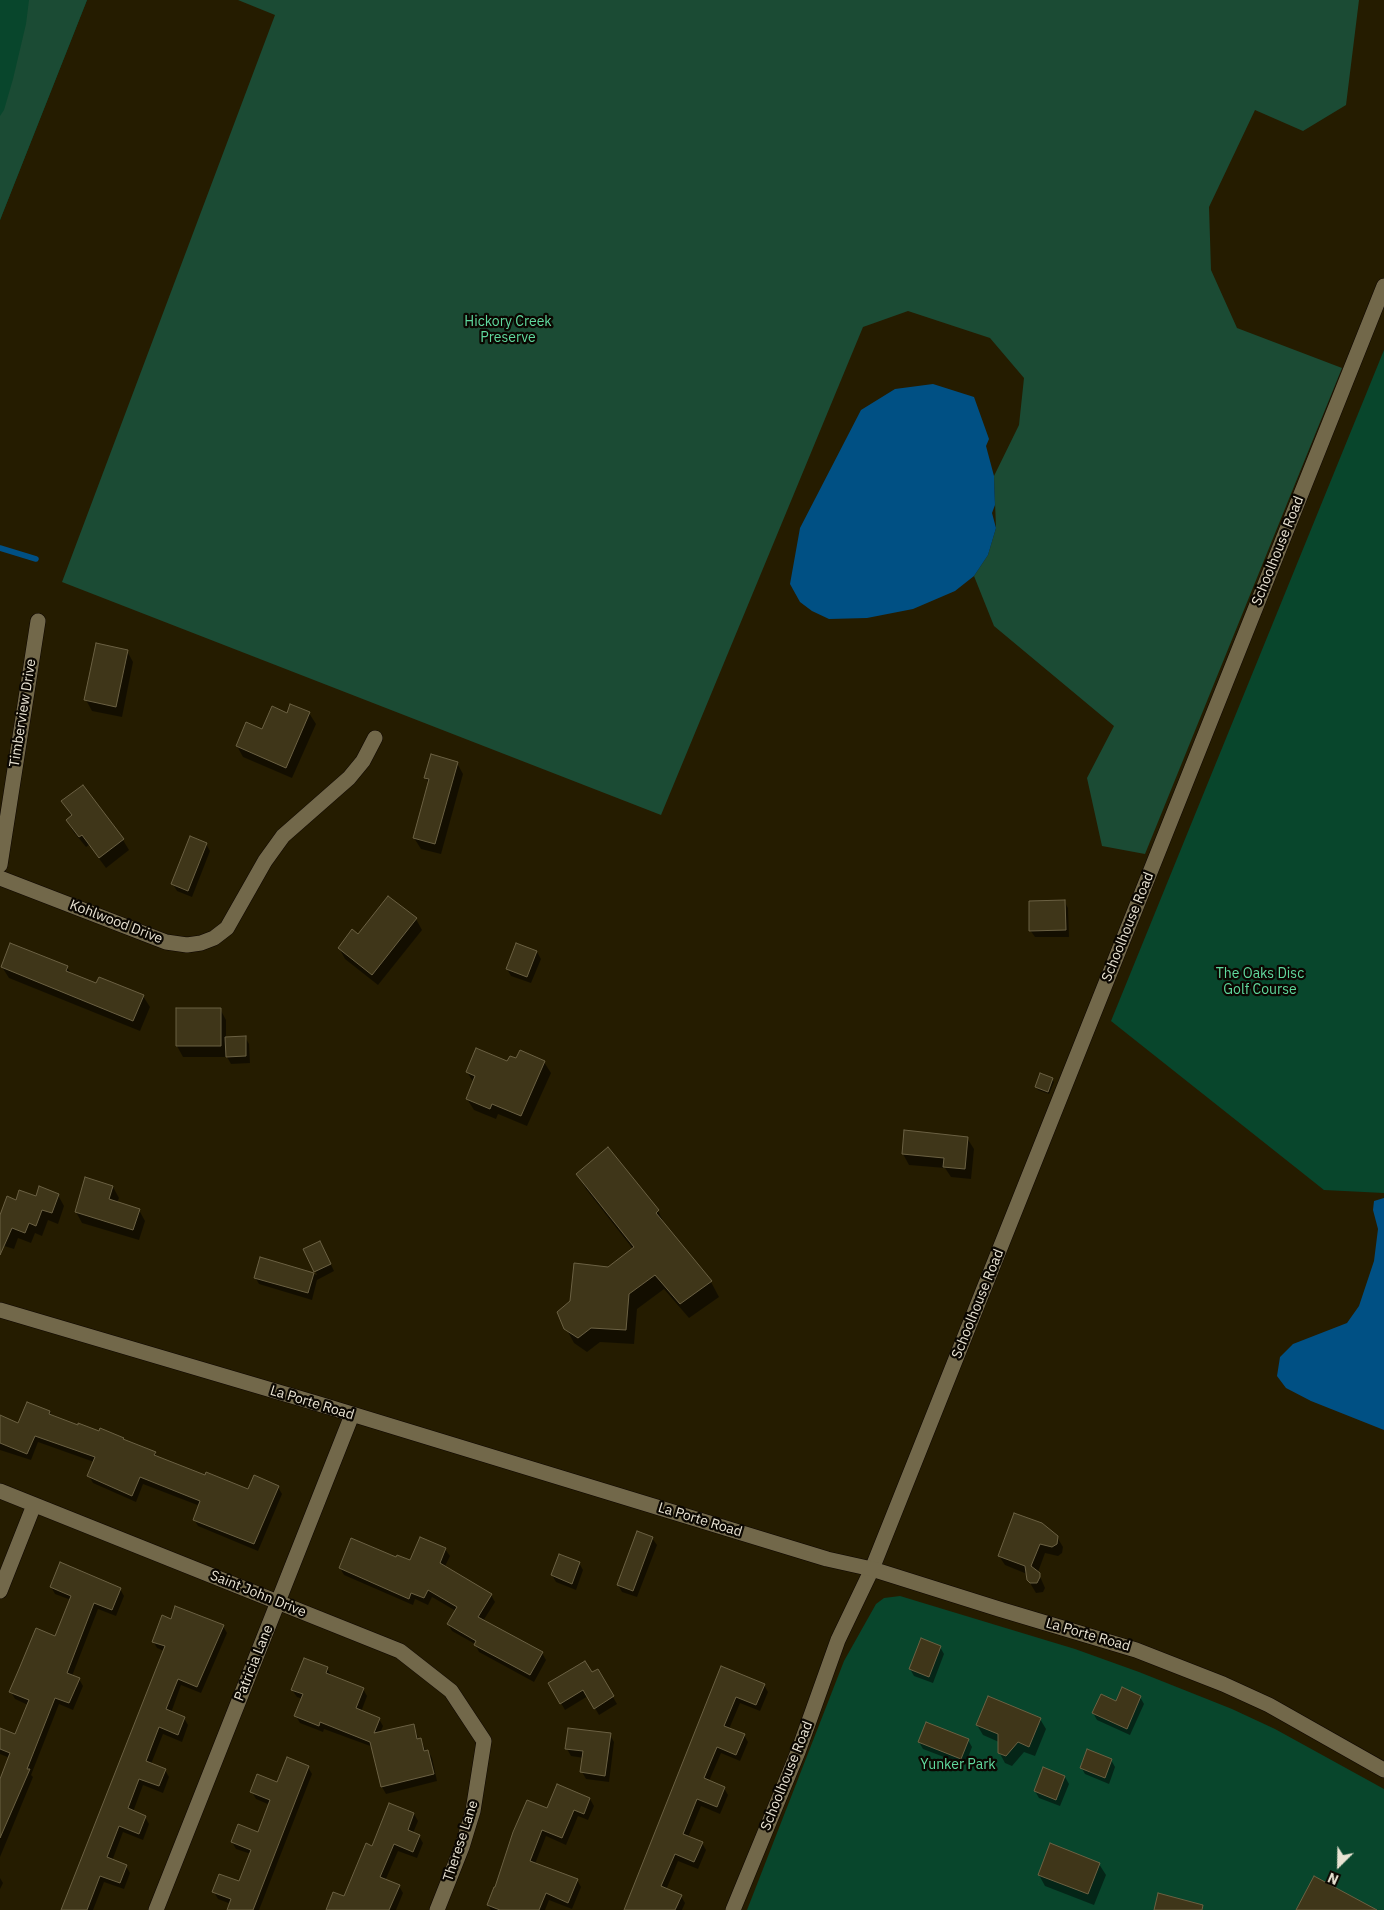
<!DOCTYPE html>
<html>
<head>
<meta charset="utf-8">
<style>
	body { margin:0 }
	#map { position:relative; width:1384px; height:1910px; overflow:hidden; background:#251c00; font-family:"IBM Plex Sans",sans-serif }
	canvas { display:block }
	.north { position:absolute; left:1314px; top:1840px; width:50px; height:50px; -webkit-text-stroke:4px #0b0701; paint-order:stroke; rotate:203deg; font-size:14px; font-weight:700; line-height:20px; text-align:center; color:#e9e3d3 }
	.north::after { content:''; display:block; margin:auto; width:18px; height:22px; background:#e9e3d3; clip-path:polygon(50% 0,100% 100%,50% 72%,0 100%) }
</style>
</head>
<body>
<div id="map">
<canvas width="1384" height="1910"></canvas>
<div class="north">N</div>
</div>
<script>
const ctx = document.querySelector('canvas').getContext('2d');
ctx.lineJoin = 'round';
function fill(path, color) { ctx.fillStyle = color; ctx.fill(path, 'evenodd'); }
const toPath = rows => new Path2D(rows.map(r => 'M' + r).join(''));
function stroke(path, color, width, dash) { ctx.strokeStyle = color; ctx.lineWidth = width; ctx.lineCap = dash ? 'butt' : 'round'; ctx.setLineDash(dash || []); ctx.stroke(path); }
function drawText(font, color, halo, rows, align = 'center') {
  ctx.font = font + ' "IBM Plex Sans",sans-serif'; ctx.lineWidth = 4.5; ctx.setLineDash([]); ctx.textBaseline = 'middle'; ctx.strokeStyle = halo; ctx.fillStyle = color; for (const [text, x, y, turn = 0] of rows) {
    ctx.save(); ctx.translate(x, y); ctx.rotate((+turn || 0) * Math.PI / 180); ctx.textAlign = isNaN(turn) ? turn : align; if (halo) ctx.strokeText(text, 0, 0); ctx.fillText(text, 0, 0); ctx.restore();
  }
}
const green = toPath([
	[0,0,87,0,0,220],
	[1384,350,1384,1193,1324,1190,1111,1021],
	[900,1596,1075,1649,1139,1672,1232,1709,1275,1729,1384,1789,1384,1910,747,1910,844,1661,876,1604,884,1598]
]);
const forest = toPath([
	[29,0,87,0,0,220,0,116,4,110,13,79,26,24],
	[238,0,1359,0,1346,105,1303,131,1255,110,1209,207,1211,270,1237,328,1342,368,1145,854,1102,846,1087,778,1114,726,994,626,974,576,988,555,996,528,994,476,1019,425,1024,378,990,338,908,311,863,327,661,815,62,582,275,15]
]);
const water = toPath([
	[933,384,974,397,989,439,986,446,994,476,995,505,992,513,996,528,988,555,974,576,955,591,913,609,867,618,829,619,812,611,800,602,790,584,800,528,861,410,895,389],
	[1384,1198,1384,1430,1311,1401,1286,1388,1277,1376,1280,1357,1293,1344,1347,1323,1359,1306,1374,1261,1378,1229,1373,1210,1374,1201]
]);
const shadow = toPath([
	[127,651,133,662,122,717,92,711,86,700],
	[309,713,316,724,292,778,243,757,237,746,287,714],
	[457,763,463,774,441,854,421,849,414,838,429,784,426,778],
	[63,802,123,840,129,850,106,868,89,845,86,847,73,831,67,820,72,817],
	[206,844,210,851,192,897,177,891,173,884],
	[1064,901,1068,908,1069,937,1035,937,1030,930],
	[416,919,422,930,378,985,345,959,339,948],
	[537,952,541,959,531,983,511,976,507,969],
	[2,967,67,967,71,974,97,985,143,996,150,1007,140,1031,9,978],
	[220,1009,226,1020,226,1038,245,1037,249,1044,250,1063,231,1064,227,1057,183,1057,177,1046],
	[517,1060,544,1062,551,1073,527,1126,498,1114,496,1119,474,1110,467,1099,474,1083,467,1072],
	[1052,1079,1054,1082,1049,1094,1038,1090,1036,1087],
	[967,1138,974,1149,971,1179,951,1177,945,1168,909,1165,903,1154],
	[577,1174,658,1211,666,1227,711,1282,719,1297,689,1318,664,1289,637,1309,634,1344,600,1342,587,1352,574,1343,566,1328,608,1269,633,1249,586,1189],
	[113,1187,119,1198,117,1203,139,1210,145,1221,139,1240,82,1223,76,1212],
	[58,1195,64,1206,58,1224,48,1220,42,1236,35,1233,31,1243,18,1238,14,1249,1,1245,0,1218,17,1201],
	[305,1250,324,1250,334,1271,317,1280,312,1300,259,1284,255,1277,261,1259,317,1275],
	[50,1412,52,1416,78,1426,123,1439,124,1441,155,1453,157,1457,206,1476,249,1491,278,1487,282,1494,258,1551,198,1526,194,1519,200,1506,143,1484,136,1502,93,1483,89,1476,94,1462,38,1442,31,1460,0,1450,0,1416,19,1424],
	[638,1533,652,1538,657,1545,637,1597,622,1592,618,1585],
	[1057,1537,1063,1547,1062,1553,1058,1556,1045,1553,1038,1572,1045,1588,1043,1592,1036,1593,1027,1578,1027,1574,1005,1565,999,1556],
	[445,1549,450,1556,444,1568,491,1595,495,1602,483,1621,542,1653,546,1660,534,1682,479,1652,475,1644,452,1631,448,1624,456,1611,432,1597,428,1605,415,1599,413,1605,344,1575,340,1568,397,1559,411,1562],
	[579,1563,583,1570,576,1590,556,1582,552,1575],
	[51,1587,120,1589,124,1596,116,1616,98,1609,72,1676,79,1679,83,1686,73,1710,59,1704,31,1775,33,1777,0,1857,0,1782,10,1758,0,1754,0,1729,16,1736,28,1705,15,1699,11,1692,56,1638,71,1600,55,1594],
	[171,1620,223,1626,227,1633,201,1693,181,1685,171,1713,184,1718,188,1725,182,1742,163,1734,151,1764,165,1770,169,1777,163,1793,143,1785,133,1812,145,1817,149,1824,143,1840,123,1832,112,1861,126,1866,130,1873,124,1889,104,1882,93,1910,62,1910,164,1651,157,1648,153,1641],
	[940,1647,944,1654,933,1683,914,1676,910,1669],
	[327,1668,331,1675,363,1689,367,1696,361,1712,379,1719,383,1726,380,1733,413,1725,419,1740,421,1739,426,1752,428,1751,432,1758,437,1781,386,1794,382,1787,373,1747,324,1729,323,1732,300,1723,296,1716,303,1699,297,1697,292,1690],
	[721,1668,764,1685,768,1692,760,1711,740,1703,729,1729,744,1735,748,1742,740,1761,721,1753,709,1781,724,1788,728,1795,720,1814,701,1806,688,1837,702,1843,706,1850,698,1869,678,1861,666,1890,681,1896,685,1903,682,1910,626,1910],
	[597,1670,617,1704,599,1715,588,1696,565,1710,550,1684,592,1674],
	[1140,1697,1144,1704,1130,1735,1097,1720,1093,1713,1117,1702],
	[1040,1719,1046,1729,1035,1756,1024,1752,1012,1766,1005,1763,999,1752,999,1742,983,1735,977,1725],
	[610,1735,614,1742,609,1782,586,1779,582,1772,584,1758,571,1756,567,1749],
	[968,1740,972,1747,965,1765,923,1749,919,1742],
	[1111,1760,1115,1767,1109,1784,1085,1774,1081,1767],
	[308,1767,312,1774,259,1910,228,1910,231,1904,218,1899,214,1892,239,1883,251,1854,236,1849,232,1842,258,1833,270,1805,256,1799,252,1792,278,1783],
	[1065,1777,1069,1784,1060,1806,1039,1798,1035,1791],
	[557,1786,590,1799,594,1806,588,1820,578,1816,566,1845,546,1836,535,1864,577,1880,581,1887,572,1909,549,1900,545,1910,491,1910,488,1905,547,1809],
	[389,1805,414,1814,418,1821,413,1833,419,1836,423,1843,417,1858,398,1851,385,1881,399,1886,403,1893,396,1910,328,1910,345,1898,372,1847],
	[1099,1864,1106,1875,1094,1905,1045,1886,1039,1875],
	[0,1878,3,1883,0,1889]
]);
const stream = toPath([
	[0,548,36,559]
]);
const building = toPath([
	[96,643,128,650,116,707,84,700,96,643],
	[290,704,310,712,286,768,236,746,246,722,262,729,272,706,287,713,290,704],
	[431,754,458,762,435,844,413,838,429,779,424,778,431,754],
	[83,785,124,839,99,858,82,835,79,837,66,820,72,815,61,801,83,785],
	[190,836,207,843,188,891,171,884,190,836],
	[388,896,417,918,372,975,338,948,352,929,358,934,388,896],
	[1065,900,1066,930,1029,931,1029,901,1065,900],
	[10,943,68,966,66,971,96,983,99,977,144,995,133,1021,1,967,10,943],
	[516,943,537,951,527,977,506,969,516,943],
	[176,1008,221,1008,221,1046,176,1046,176,1008],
	[246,1036,246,1056,226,1057,225,1037,246,1036],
	[476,1048,507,1061,510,1056,516,1058,520,1050,545,1061,521,1116,492,1104,490,1109,466,1099,475,1076,466,1072,476,1048],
	[1040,1073,1053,1078,1048,1092,1035,1087,1040,1073],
	[904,1130,968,1137,965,1169,943,1167,944,1158,902,1154,904,1130],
	[608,1147,659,1210,656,1213,712,1281,680,1304,655,1275,629,1294,626,1330,591,1328,578,1338,564,1329,557,1312,570,1301,574,1263,608,1267,634,1247,576,1174,608,1147],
	[85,1177,113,1186,109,1199,140,1209,133,1230,75,1212,85,1177],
	[39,1186,59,1194,52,1213,42,1210,36,1226,29,1223,25,1233,12,1228,0,1255,0,1215,7,1196,16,1200,19,1190,36,1196,39,1186],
	[320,1241,331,1264,314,1272,303,1249,320,1241],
	[260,1257,314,1273,308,1293,254,1278,260,1257],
	[27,1402,50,1411,49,1414,78,1425,78,1423,99,1431,100,1428,124,1438,123,1439,156,1452,154,1455,205,1475,206,1472,248,1489,254,1475,279,1486,254,1544,193,1520,200,1501,140,1477,132,1496,87,1476,95,1457,35,1436,27,1454,0,1443,0,1415,18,1423,27,1402],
	[1014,1513,1042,1523,1058,1536,1057,1544,1052,1547,1040,1544,1031,1566,1040,1573,1040,1577,1037,1583,1030,1583,1027,1580,1025,1566,998,1556,1014,1513],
	[637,1531,653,1537,633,1591,617,1585,637,1531],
	[420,1537,446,1548,440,1563,492,1594,478,1617,543,1652,530,1675,474,1645,476,1641,447,1624,457,1607,428,1590,424,1598,411,1593,409,1599,339,1568,351,1538,396,1557,397,1555,410,1560,420,1537],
	[559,1554,580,1562,572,1584,551,1575,559,1554],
	[60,1562,121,1588,112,1610,94,1603,67,1673,80,1678,69,1703,55,1698,27,1769,30,1769,0,1838,0,1779,10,1753,0,1749,0,1728,15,1734,29,1700,9,1692,19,1669,36,1628,55,1636,71,1596,50,1587,60,1562],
	[175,1606,224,1625,197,1687,178,1679,166,1709,185,1717,178,1735,159,1727,146,1761,166,1769,159,1786,139,1779,128,1808,146,1816,139,1834,119,1826,107,1857,127,1865,120,1883,100,1876,87,1910,61,1910,165,1646,152,1642,162,1615,171,1619,175,1606],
	[921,1638,941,1646,929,1677,909,1669,921,1638],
	[304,1658,328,1667,326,1673,364,1688,356,1708,380,1718,374,1733,414,1724,417,1739,421,1738,424,1751,428,1750,434,1774,381,1787,370,1742,320,1722,319,1726,294,1716,303,1694,291,1690,304,1658],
	[585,1661,592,1672,598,1669,614,1696,594,1709,583,1690,560,1704,548,1683,585,1661],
	[721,1666,765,1684,756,1705,736,1697,724,1726,745,1734,736,1755,717,1747,704,1778,725,1787,717,1807,697,1799,683,1834,703,1842,694,1862,675,1854,661,1886,682,1895,675,1910,624,1910,721,1666],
	[1122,1687,1141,1696,1127,1729,1092,1713,1101,1694,1116,1701,1122,1687],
	[988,1696,1041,1718,1029,1747,1018,1742,1006,1756,998,1753,998,1734,976,1725,988,1696],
	[926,1722,969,1739,961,1759,918,1742,926,1722],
	[568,1728,611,1733,605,1776,580,1772,583,1751,565,1749,568,1728],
	[1087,1749,1112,1759,1105,1778,1080,1768,1087,1749],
	[287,1757,309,1766,253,1910,227,1910,231,1899,212,1892,219,1874,239,1881,251,1850,231,1842,238,1824,258,1832,270,1800,250,1792,257,1774,277,1782,287,1757],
	[1043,1767,1065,1776,1056,1800,1034,1791,1043,1767],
	[557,1784,590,1798,584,1814,574,1810,562,1838,542,1830,530,1861,578,1879,568,1903,546,1893,539,1910,500,1910,487,1905,494,1887,495,1887,513,1832,527,1800,547,1808,557,1784],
	[389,1803,414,1813,408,1830,420,1835,413,1852,394,1844,380,1877,400,1885,389,1910,326,1910,333,1892,344,1896,366,1843,372,1846,389,1803],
	[1050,1843,1100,1863,1088,1894,1038,1875,1050,1843],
	[1314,1876,1377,1910,1296,1910,1314,1876],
	[1158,1893,1203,1905,1202,1910,1154,1910,1158,1893]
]);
const street = toPath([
	[0,865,38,621],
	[0,878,166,942,187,945,201,943,214,938,227,928,265,861,283,836,349,778,363,761,375,738],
	[0,1491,400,1651,451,1691,484,1741,473,1811,462,1847,437,1910],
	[0,1591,34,1505],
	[156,1910,352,1415],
	[733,1910,798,1752,838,1640,872,1569,1384,286]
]);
const secondary = toPath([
	[0,1310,319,1404,827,1559,872,1569,999,1609,1136,1650,1223,1684,1269,1705,1384,1770]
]);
const parkNames = [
	["Hickory Creek",508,322],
	["Preserve",508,338],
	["The Oaks Disc",1260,974],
	["Golf Course",1260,990],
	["Yunker Park",958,1765]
];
const streetNames = [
	["Schoolhouse Road",1278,551,-68],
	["Timberview Drive",23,713,-81],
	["Kohlwood Drive",116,922,21],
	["Schoolhouse Road",1128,927,-68],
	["Schoolhouse Road",978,1304,-68],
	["La Porte Road",312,1403,17],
	["La Porte Road",700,1520,17],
	["Saint John Drive",258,1594,22],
	["La Porte Road",1088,1635,16],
	["Patricia Lane",254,1663,-68],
	["Schoolhouse Road",787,1776,-68],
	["Therese Lane",461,1841,-72]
];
fill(green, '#08462c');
fill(forest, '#1b4b34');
fill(water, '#005084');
fill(shadow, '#0007');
stroke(stream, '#005084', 5.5);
fill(building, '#3f3619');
stroke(building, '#6b6143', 1);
stroke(street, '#0e0600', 16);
stroke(secondary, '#0e0600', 16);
stroke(street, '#72684a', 15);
stroke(secondary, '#72684a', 15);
drawText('14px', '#60d99e', '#0b0701', parkNames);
drawText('14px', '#e9e3d3', '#0b0701', streetNames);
</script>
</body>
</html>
